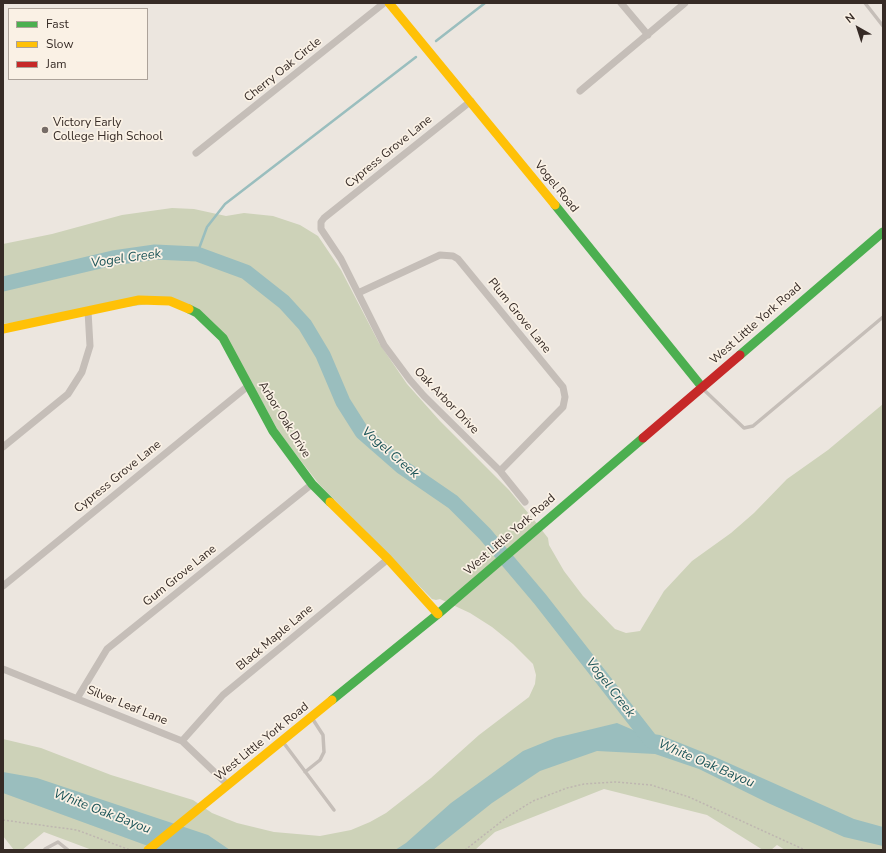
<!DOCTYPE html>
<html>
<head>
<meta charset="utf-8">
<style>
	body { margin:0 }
	#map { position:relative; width:886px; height:853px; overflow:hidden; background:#ece6df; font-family:"Nunito Sans",sans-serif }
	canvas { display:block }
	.frame { position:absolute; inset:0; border:4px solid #362b26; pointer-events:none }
	.legend { position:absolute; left:8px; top:8px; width:140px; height:72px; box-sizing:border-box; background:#faf1e5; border:1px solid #aca299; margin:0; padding:5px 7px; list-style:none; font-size:12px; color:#362b26 }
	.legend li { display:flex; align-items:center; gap:8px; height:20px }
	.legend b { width:20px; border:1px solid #aca299 }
	.north { position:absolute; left:838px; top:8px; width:40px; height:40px; -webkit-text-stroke:3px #faf1e5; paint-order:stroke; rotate:321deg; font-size:11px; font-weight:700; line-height:16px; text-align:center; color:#362b26 }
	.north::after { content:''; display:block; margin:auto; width:14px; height:18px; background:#362b26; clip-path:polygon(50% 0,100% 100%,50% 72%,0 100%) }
</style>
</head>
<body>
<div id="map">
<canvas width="886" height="853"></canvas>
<div class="frame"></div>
<ul class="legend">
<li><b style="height:5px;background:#4caf50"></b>Fast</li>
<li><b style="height:5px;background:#ffc107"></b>Slow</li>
<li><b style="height:5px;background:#c62828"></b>Jam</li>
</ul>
<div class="north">N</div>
</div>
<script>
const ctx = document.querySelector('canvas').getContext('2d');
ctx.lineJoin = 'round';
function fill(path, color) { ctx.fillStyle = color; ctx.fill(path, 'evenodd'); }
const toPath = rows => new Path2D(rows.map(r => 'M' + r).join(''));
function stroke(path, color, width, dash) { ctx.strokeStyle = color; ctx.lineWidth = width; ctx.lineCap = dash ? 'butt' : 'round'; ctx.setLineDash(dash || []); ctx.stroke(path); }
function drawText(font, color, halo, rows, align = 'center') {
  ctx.font = font + ' "Nunito Sans",sans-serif'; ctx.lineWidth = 3.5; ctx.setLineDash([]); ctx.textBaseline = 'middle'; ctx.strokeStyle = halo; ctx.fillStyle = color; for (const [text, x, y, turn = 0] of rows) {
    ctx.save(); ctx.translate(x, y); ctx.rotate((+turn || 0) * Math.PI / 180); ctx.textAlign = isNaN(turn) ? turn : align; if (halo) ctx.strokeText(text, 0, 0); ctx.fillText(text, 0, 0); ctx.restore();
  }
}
const green = toPath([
	[172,208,194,209,226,216,244,213,273,216,300,225,318,236,341,270,379,343,407,384,440,421,509,490,534,520,548,538,549,545,564,571,583,596,615,629,626,633,640,631,664,591,692,561,731,533,754,513,787,479,828,450,883,404,883,850,785,850,777,845,771,850,763,850,707,815,604,789,495,832,475,850,92,850,44,832,22,850,14,850,3,836,3,739,41,748,111,775,193,800,212,813,237,823,274,832,320,836,351,830,370,822,386,813,431,778,479,735,529,697,535,684,536,675,533,664,513,644,492,627,470,613,440,599,436,600,432,599,319,484,280,434,232,347,178,300,3,324,3,244,52,234,122,215]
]);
const water = toPath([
	[617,723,638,732,660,735,715,757,854,819,883,827,883,846,844,837,768,803,699,769,655,754,597,751,540,771,492,803,433,850,395,850,406,843,451,803,523,751,555,738],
	[3,772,37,778,208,835,230,850,159,850,3,793]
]);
const stream = toPath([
	[436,41,485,3],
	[197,254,207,227,225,204,416,57]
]);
const river = toPath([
	[3,284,113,258,155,252,197,254,246,272,284,302,305,325,323,355,343,402,362,432,402,467,453,502,485,534,540,599,651,741]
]);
const path = toPath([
	[3,820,77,830,130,850],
	[465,850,507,817,533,801,567,788,584,784,616,782,651,785,689,797,805,850]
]);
const lane = toPath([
	[865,3,883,26],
	[703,389,744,428,753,426,883,317],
	[283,742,334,810],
	[305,772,320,760,324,752,323,735,312,718],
	[45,849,58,842,68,850]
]);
const street = toPath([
	[621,3,648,35],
	[580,91,685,3],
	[471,101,324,218,321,222,321,229,341,259,384,345,410,380,424,396,500,471,525,502],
	[196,153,384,3],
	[358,293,440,255,453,256,458,259,563,387,565,397,563,407,500,471],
	[3,447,68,394,82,372,90,346,88,311],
	[3,586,248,386],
	[3,669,182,741,228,785],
	[78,697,107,649,312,484],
	[182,741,223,695,388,559]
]);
const fast = toPath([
	[555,205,702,387],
	[189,309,197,313,223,338,273,431,312,484,330,502],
	[740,355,883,232],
	[332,700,438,614,643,438]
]);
const slow = toPath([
	[389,3,555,205],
	[3,329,139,300,170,301,189,309],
	[330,502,388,559,438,614],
	[148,850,332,700]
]);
const jam = toPath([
	[643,438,740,355]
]);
const markers = [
	[45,130,4,"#766c67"]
];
const streetNames = [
	["Cherry Oak Circle",283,70,-39],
	["Cypress Grove Lane",389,152,-39],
	["Vogel Road",556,187,51],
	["Plum Grove Lane",519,316,51],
	["West Little York Road",756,324,-41],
	["Oak Arbor Drive",446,401,46],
	["Arbor Oak Drive",284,420,58],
	["Cypress Grove Lane",118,477,-39],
	["West Little York Road",510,535,-41],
	["Gum Grove Lane",180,576,-39],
	["Black Maple Lane",275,638,-40],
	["Silver Leaf Lane",127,706,22],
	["West Little York Road",262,742,-39]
];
const poiNames = [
	["Victory Early",53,123],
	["College High School",53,137]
];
const waterNames = [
	["Vogel Creek",126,259,-8],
	["Vogel Creek",390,453,41],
	["Vogel Creek",610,688,52],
	["White Oak Bayou",706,764,23],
	["White Oak Bayou",102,812,21]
];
fill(green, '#cdd2b8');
fill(water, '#9abebe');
stroke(stream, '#9abebe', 2.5);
stroke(river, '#9abebe', 15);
stroke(path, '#beb6b0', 1.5, [2, 2]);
stroke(lane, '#c5beb8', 3.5);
stroke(street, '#c5beb8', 7);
stroke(fast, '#4caf50', 9);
stroke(slow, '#ffc107', 9);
stroke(jam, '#c62828', 9);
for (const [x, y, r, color] of markers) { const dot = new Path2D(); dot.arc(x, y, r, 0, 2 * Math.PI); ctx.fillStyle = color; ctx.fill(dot); stroke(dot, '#faf1e5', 1.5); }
drawText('12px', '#362b26', '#faf1e5', streetNames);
drawText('12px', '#362b26', '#faf1e5', poiNames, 'left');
drawText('italic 13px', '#1b5458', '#faf1e5', waterNames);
</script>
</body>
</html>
